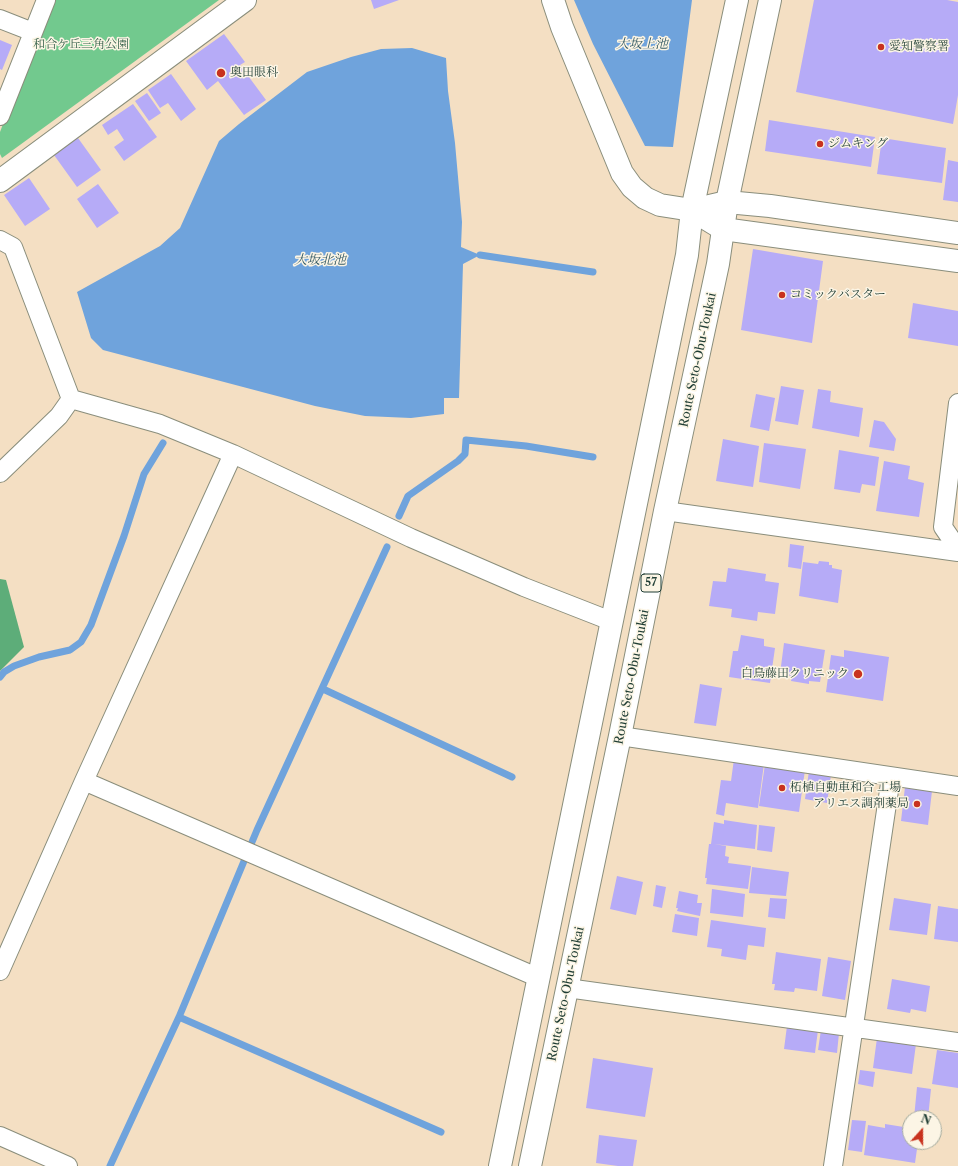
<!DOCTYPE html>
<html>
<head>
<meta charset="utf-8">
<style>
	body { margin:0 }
	#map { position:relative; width:958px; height:1166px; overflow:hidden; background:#f4dfc3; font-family:"Libre Caslon Text",serif }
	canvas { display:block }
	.north { position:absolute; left:902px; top:1110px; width:40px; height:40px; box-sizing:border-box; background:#fcf5e5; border:1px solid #a4ab9e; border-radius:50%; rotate:21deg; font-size:11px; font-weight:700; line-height:16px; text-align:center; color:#1f3d34 }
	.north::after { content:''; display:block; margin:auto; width:14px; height:18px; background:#c8321e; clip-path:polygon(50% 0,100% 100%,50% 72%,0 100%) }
</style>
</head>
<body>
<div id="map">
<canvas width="958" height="1166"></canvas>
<div class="north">N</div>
</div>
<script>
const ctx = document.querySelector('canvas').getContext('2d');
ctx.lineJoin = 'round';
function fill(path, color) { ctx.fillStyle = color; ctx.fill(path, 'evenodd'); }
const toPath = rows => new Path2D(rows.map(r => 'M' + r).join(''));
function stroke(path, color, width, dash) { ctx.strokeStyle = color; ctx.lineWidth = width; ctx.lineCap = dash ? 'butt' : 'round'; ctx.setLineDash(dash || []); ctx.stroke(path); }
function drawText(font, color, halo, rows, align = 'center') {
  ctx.font = font + ' "Libre Caslon Text","Noto Serif JP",serif'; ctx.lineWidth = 3; ctx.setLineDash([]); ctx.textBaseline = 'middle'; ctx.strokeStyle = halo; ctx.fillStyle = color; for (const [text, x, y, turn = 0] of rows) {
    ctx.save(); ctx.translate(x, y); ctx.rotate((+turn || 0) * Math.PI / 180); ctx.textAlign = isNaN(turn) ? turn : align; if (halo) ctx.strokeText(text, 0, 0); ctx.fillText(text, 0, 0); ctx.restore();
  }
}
const green = toPath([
	[50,0,219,0,2,158,0,154,0,132]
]);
const forest = toPath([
	[0,579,6,580,24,647,0,671]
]);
const water = toPath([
	[574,0,692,0,673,147,645,146,593,44],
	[412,48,446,58,448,91,455,143,462,222,461,247,480,255,463,264,459,398,444,398,444,414,411,418,365,416,315,406,103,350,91,338,77,292,160,246,180,228,219,141,239,124,307,72,351,57,381,49]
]);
const stream = toPath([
	[480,255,593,272],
	[399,516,408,496,458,461,465,454,466,440,526,446,593,457],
	[0,677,4,672,14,666,39,657,70,650,81,642,91,625,124,536,144,474,163,443],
	[323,689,512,777],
	[179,1017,441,1132],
	[110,1166,179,1017,257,830,387,547]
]);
const building = toPath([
	[371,0,399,0,374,9],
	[814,0,947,0,958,2,958,95,953,124,796,92],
	[224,34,245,62,240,65,266,100,244,115,218,81,207,90,186,61],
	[0,40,12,45,2,70,0,69],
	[171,74,196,109,181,121,168,103,160,108,148,90],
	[147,93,161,113,149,121,135,101],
	[133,104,157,137,124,161,114,147,124,140,117,129,108,135,102,125],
	[769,120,875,137,871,167,765,151],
	[78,138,101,170,77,187,54,155],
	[882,138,946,148,942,183,877,174],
	[948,160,958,162,958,202,943,200],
	[29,178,50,209,25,226,4,195],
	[98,184,119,213,97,228,77,199],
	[753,249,823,261,812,343,741,330],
	[913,303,958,311,958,346,908,338],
	[781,386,804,390,798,425,775,421],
	[818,389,831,391,830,402,863,408,859,437,812,428],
	[756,394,775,398,769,431,750,427],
	[874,420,884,422,896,439,894,451,869,447],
	[723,439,759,446,753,487,716,481],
	[764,443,806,449,800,489,759,482],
	[839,450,879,457,875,486,862,484,860,493,834,489],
	[884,461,910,466,908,479,924,483,919,517,876,511],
	[790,544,804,546,801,569,788,567],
	[819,561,829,562,829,565,832,565,832,568,842,570,838,603,799,596,803,562,818,564],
	[728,568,766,574,765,581,779,583,775,614,758,612,757,621,731,617,732,609,709,606,713,581,726,582],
	[741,635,764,639,764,646,775,648,770,683,729,677,733,651,738,651],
	[784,643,825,650,820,682,809,681,809,684,791,681,792,676,780,674],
	[844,650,889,657,883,701,826,692,831,655,844,657],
	[700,684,722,688,716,726,694,723],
	[734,759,764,764,758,808,726,803,724,816,716,814,721,780,731,781],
	[765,764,805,770,799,812,759,806],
	[809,771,831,775,827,803,805,799],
	[905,787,932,791,928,825,901,821],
	[724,820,757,825,755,849,714,844,726,846,725,856,729,857,728,863,751,866,748,889,706,884,707,878,705,878,709,844,711,844,714,822,724,824],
	[759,825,775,827,772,852,757,850],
	[752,867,789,872,786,896,749,893],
	[617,876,643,882,636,915,610,909],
	[656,885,666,887,662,908,653,906],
	[712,889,745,894,743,917,710,913],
	[679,891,698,895,697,903,702,903,700,916,677,911,678,908,676,908],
	[770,898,787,899,785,919,768,917],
	[894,898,931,904,927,935,889,930],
	[938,906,958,909,958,942,934,939],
	[675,914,699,918,697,936,672,932],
	[711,920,766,928,764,947,748,945,746,960,721,956,722,949,707,947],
	[776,952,821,959,817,991,795,988,794,992,774,990,775,984,772,984],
	[828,957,851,961,845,1000,822,996],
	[892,979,930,986,926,1012,911,1009,910,1013,887,1009],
	[787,1026,818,1030,815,1053,784,1049],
	[821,1030,839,1033,837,1053,818,1050],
	[877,1038,916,1044,912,1074,873,1068],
	[937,1050,958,1053,958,1088,932,1084],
	[593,1058,653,1068,645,1117,586,1108],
	[860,1070,875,1072,873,1087,858,1084],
	[917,1087,931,1089,928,1118,914,1118],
	[852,1120,866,1121,862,1152,848,1150],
	[885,1124,910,1128,910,1142,918,1142,915,1163,864,1155,868,1125,885,1128],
	[599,1135,637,1140,633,1166,618,1166,596,1163]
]);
const minor = toPath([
	[0,19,33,32],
	[0,116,46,0],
	[0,240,13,247,71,399],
	[71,399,160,424,233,454,411,538,524,587,611,621],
	[958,403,943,527,958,549],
	[0,473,59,416,71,399],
	[665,511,958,552],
	[620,736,958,786],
	[84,781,539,978],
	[0,971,84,781,233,454],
	[567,988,958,1042],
	[0,1136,68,1166],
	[833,1166,891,777]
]);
const tertiary = toPath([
	[553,0,562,27,622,173,632,187,645,198,660,205,692,210,723,229,958,261],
	[0,181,245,0],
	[692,210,727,202,770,206,958,233]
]);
const primary = toPath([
	[500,1166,687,255,692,210,737,0],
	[530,1166,620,736,665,511,718,264,727,202,770,0]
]);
const markers = [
	[881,47,4,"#c8321e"],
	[221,73,5,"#c8321e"],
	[820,144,4,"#c8321e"],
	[782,295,4,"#c8321e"],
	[858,674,5,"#c8321e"],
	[782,788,4,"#c8321e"],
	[917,804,4,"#c8321e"]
];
const shields = [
	[651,583,20]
];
const shieldNames = [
	["57",651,583]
];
const parkNames = [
	["和合ケ丘三角公園",81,45]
];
const poiNames = [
	["愛知警察署",889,47],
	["奥田眼科",230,73],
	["ジムキング",828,144],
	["コミックバスター",790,295],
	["白鳥藤田クリニック",849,674,"right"],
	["柘植自動車和合 工場",790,788],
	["アリエス調剤薬局",909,804,"right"]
];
const streetNames = [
	["Route Seto-Obu-Toukai",698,360,-78],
	["Route Seto-Obu-Toukai",632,677,-79],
	["Route Seto-Obu-Toukai",566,994,-78]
];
const waterNames = [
	["大坂上池",642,44],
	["大坂北池",320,260]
];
fill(green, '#72c98e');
fill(forest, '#5dad79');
fill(water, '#6fa3dc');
stroke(stream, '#6fa3dc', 7);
fill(building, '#b6abf7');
stroke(minor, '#8a8e7c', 20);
stroke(tertiary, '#8a8e7c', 24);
stroke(primary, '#8a8e7c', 24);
stroke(minor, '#fff', 18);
stroke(tertiary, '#fff', 22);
stroke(primary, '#fff', 22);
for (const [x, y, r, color] of markers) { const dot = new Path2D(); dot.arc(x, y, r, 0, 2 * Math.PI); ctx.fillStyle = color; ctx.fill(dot); stroke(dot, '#fcf5e5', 1.5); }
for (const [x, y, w] of shields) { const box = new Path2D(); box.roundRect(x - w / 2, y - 9, w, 18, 3); ctx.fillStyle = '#fcf5e5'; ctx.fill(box); stroke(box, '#1f3d34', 1); }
drawText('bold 11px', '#1f3d34', null, shieldNames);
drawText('12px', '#34604a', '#fcf5e5', parkNames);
drawText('12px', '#1f3d34', '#fcf5e5', poiNames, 'left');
drawText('12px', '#1f3d34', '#fcf5e5', streetNames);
drawText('italic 13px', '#375c66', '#fcf5e5', waterNames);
</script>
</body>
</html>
